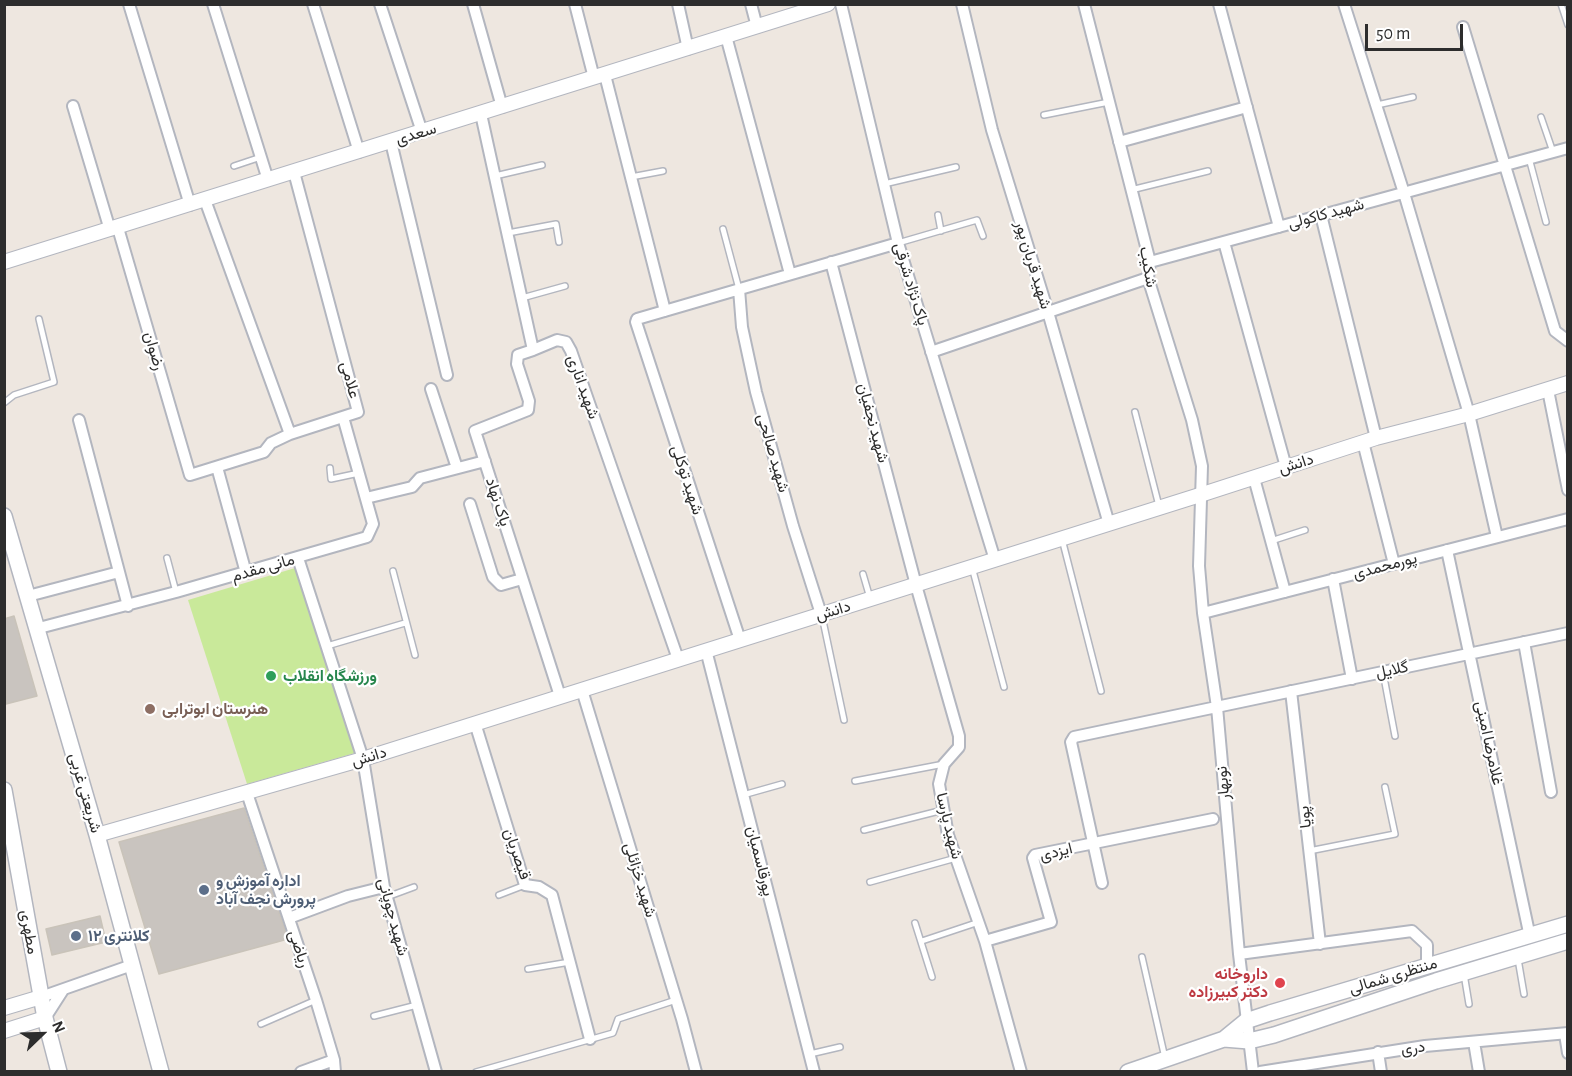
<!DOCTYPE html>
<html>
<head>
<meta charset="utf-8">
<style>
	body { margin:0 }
	#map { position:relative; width:1572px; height:1076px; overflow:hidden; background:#eee7e0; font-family:"Alegreya Sans",sans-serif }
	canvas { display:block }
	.frame { position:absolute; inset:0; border:6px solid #2d2d2d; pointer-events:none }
	.north { position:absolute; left:12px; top:1004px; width:60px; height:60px; -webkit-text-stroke:4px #fff; paint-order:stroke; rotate:67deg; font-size:16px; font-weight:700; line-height:24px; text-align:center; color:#2d2d2d }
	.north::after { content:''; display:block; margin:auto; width:21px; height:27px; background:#2d2d2d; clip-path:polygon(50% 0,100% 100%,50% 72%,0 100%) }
	.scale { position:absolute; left:1365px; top:24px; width:98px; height:27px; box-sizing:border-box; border:3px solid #2d2d2d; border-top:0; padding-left:8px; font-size:18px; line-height:21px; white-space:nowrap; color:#2d2d2d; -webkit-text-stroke:4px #fff; paint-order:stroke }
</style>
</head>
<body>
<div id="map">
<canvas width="1572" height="1076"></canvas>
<div class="frame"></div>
<div class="north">N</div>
<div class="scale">50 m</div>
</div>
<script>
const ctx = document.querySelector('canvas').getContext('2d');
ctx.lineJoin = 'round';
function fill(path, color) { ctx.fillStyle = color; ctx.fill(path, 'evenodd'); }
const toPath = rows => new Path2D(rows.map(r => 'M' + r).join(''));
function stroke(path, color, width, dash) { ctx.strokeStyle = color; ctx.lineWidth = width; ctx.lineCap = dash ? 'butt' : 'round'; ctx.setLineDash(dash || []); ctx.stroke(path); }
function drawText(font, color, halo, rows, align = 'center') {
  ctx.font = font + ' "Alegreya Sans",Vazirmatn,sans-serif'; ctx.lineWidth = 4.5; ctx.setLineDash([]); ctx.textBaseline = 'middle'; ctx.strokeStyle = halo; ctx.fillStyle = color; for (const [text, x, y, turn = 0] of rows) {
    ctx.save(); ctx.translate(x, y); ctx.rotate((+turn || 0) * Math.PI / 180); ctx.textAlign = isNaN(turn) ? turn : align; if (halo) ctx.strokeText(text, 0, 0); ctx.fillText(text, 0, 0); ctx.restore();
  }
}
const pitch = toPath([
	[295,568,355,753,247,784,188,600]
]);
const building = toPath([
	[14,616,37,696,6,704,4,619,14,616],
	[244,808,288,939,159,974,119,842,244,808],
	[100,916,106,942,52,955,46,929,100,916]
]);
const service = toPath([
	[1561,4,1568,25],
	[1377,105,1413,97],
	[1044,115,1109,102],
	[1541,117,1553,152],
	[1529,158,1546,222],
	[234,166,261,157],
	[495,176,542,165],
	[631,177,663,171],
	[884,184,956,167],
	[1131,190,1208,171],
	[938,215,941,231],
	[723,229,739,289],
	[508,233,556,224,559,242],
	[898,243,977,220,983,236],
	[522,298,565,286],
	[4,403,14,395,54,382,39,319],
	[1135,412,1159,506],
	[330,468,331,479,359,473],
	[1062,539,1101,691],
	[1271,541,1305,530],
	[167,558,176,592],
	[972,567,1004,687],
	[393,571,415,655],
	[863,574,870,598],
	[822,616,844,720],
	[327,646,405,623],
	[1383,672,1395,736],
	[855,781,944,764],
	[743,795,782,784],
	[864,830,943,810],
	[1309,851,1395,834,1385,787],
	[870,882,956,858],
	[499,895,525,885],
	[387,897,414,887],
	[915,923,932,977],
	[922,941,979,922],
	[1142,957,1165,1058],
	[1518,959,1524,994],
	[528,969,570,962],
	[1464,974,1469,1004],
	[374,1016,417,1005],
	[261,1024,316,1000],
	[810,1054,840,1047],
	[476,1072,613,1033,618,1019,676,1000]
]);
const minor = toPath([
	[129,4,190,205],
	[213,4,268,180],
	[313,4,359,152],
	[380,4,422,132],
	[473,4,502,107],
	[575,4,594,78],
	[678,4,688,49],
	[751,4,757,27],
	[841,4,898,243,995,560],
	[962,4,992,130,1048,312,1109,524],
	[1084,4,1150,262,1148,278,1192,420,1202,466,1199,566,1203,613,1217,707,1239,954,1253,1072],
	[1219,4,1279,227],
	[1344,4,1404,193,1469,414,1497,537],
	[1463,27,1555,331,1568,341],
	[726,36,790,274],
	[605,75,665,311],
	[73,106,110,230],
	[481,114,533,350,557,340,566,342,571,351,678,659],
	[391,142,447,375],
	[1119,142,1247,107],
	[205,200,290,434],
	[1321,215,1376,438],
	[118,228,190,475,264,452,271,443,290,434,358,412,294,172],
	[1224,242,1286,467],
	[831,262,916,585,959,736,959,747,944,764,939,784,948,835,985,941,1021,1072],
	[1150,262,1568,148],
	[739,289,742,327,756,392,793,526,821,614],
	[533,350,518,355,517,364,529,401,528,410,475,431,560,696],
	[931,352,1148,278],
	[431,389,457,468],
	[1548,390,1568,490],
	[79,420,128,606],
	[1363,442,1394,564],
	[217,467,246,573],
	[1254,478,1285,592],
	[366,498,412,487,420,478,485,461],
	[470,504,493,577,501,585,522,579],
	[1447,550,1530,937],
	[298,558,363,759,384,887,436,1072],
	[1333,579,1352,679],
	[28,596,119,572],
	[1203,613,1568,519],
	[39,628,176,592,367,537,373,524,343,417],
	[740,640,636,322,637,319,898,243],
	[1524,642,1551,792],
	[706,650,814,1072],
	[582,690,682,1019,696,1072],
	[1291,691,1320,944],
	[475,723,525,885,539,887,552,895,590,1039],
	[247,793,316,1000,334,1060,335,1072],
	[1102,883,1071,742,1074,737,1568,633],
	[289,918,348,896,384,887],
	[985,941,1051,922,1033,858,1035,855,1213,819],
	[1239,954,1412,931,1427,945,1427,966],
	[41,997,132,965],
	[45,1018,63,990],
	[1565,1034,1568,1053],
	[1474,1042,1479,1072],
	[1378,1052,1381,1072],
	[301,1072,334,1060],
	[1260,1072,1425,1046,1568,1033]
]);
const tertiary = toPath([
	[4,262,828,4],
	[97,835,363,759,1203,494,1376,438,1469,414,1568,383],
	[4,1008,41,997],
	[4,1031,45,1018]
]);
const secondary = toPath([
	[4,516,97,835,161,1072],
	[4,790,45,1018,59,1072],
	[1224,1039,1249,1041,1274,1035,1436,981,1568,941],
	[1128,1072,1224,1039,1246,1021,1270,1013,1568,924]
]);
const markers = [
	[271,676,6,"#2e9e5b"],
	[150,709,6,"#8d6e63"],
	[204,890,6,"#5c6f8a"],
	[76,936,6,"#5c6f8a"],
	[1280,983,6,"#e0444e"]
];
const streetNames = [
	["سعدی",416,134,-17],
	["شهید کاکولی",1326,214,-15],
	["شهید قربان پور",1033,265,73],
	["شکیب",1148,267,80],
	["پاک نژاد شرقی",911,284,73],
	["رضوان",154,351,74],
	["علامی",350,380,75],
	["شهید اناری",583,387,70],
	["شهید نجفیان",873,423,75],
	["شهید صالحی",773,453,74],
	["دانش",1296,464,-18],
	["شهید توکلی",687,480,72],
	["پاک نهاد",498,502,72],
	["پورمحمدی",1385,566,-15],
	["مانی مقدم",263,568,-16],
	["دانش",833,611,-17],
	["گلایل",1392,670,-12],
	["غلامرضا امینی",1489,743,78],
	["دانش",369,757,-17],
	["نوبهار",1223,783,-95],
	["شریعتی غربی",85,793,74],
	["پویا",1305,817,-97],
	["شهید پارسا",949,826,76],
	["ایزدی",1056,852,-14],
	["قیصریان",517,854,71],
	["پورقاسمیان",760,861,76],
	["شهید خزائلی",640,880,73],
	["شهید چوپانی",393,917,75],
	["مطهری",29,932,80],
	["ریاضی",299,949,72],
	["منتظری شمالی",1393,976,-17],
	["دری",1413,1048,-7]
];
const leisureNames = [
	["ورزشگاه انقلاب",283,676]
];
const educationNames = [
	["هنرستان ابوترابی",162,709]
];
const serviceNames = [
	["اداره آموزش و",216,881],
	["پرورش نجف آباد",216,899],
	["کلانتری ۱۲",88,936]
];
const healthNames = [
	["داروخانه",1268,974],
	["دکتر کبیرزاده",1268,992]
];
fill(pitch, '#c9e99a');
fill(building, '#c9c4bf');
stroke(building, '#c9c3b9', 1.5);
stroke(service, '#b3b6bf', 8);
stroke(minor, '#b3b6bf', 14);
stroke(tertiary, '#b3b6bf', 16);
stroke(secondary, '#b3b6bf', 18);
stroke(service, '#fff', 5);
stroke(minor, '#fff', 10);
stroke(tertiary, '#fff', 14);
stroke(secondary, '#fff', 15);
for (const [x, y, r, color] of markers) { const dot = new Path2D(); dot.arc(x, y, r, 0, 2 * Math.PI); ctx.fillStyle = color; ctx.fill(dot); stroke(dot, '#fff', 2); }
drawText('16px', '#2d2d2d', '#fff', streetNames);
drawText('bold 16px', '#27864d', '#fff', leisureNames, 'left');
drawText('bold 16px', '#785e54', '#fff', educationNames, 'left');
drawText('bold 16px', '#4e5e75', '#fff', serviceNames, 'left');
drawText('bold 16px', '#be3a42', '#fff', healthNames, 'right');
</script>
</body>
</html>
